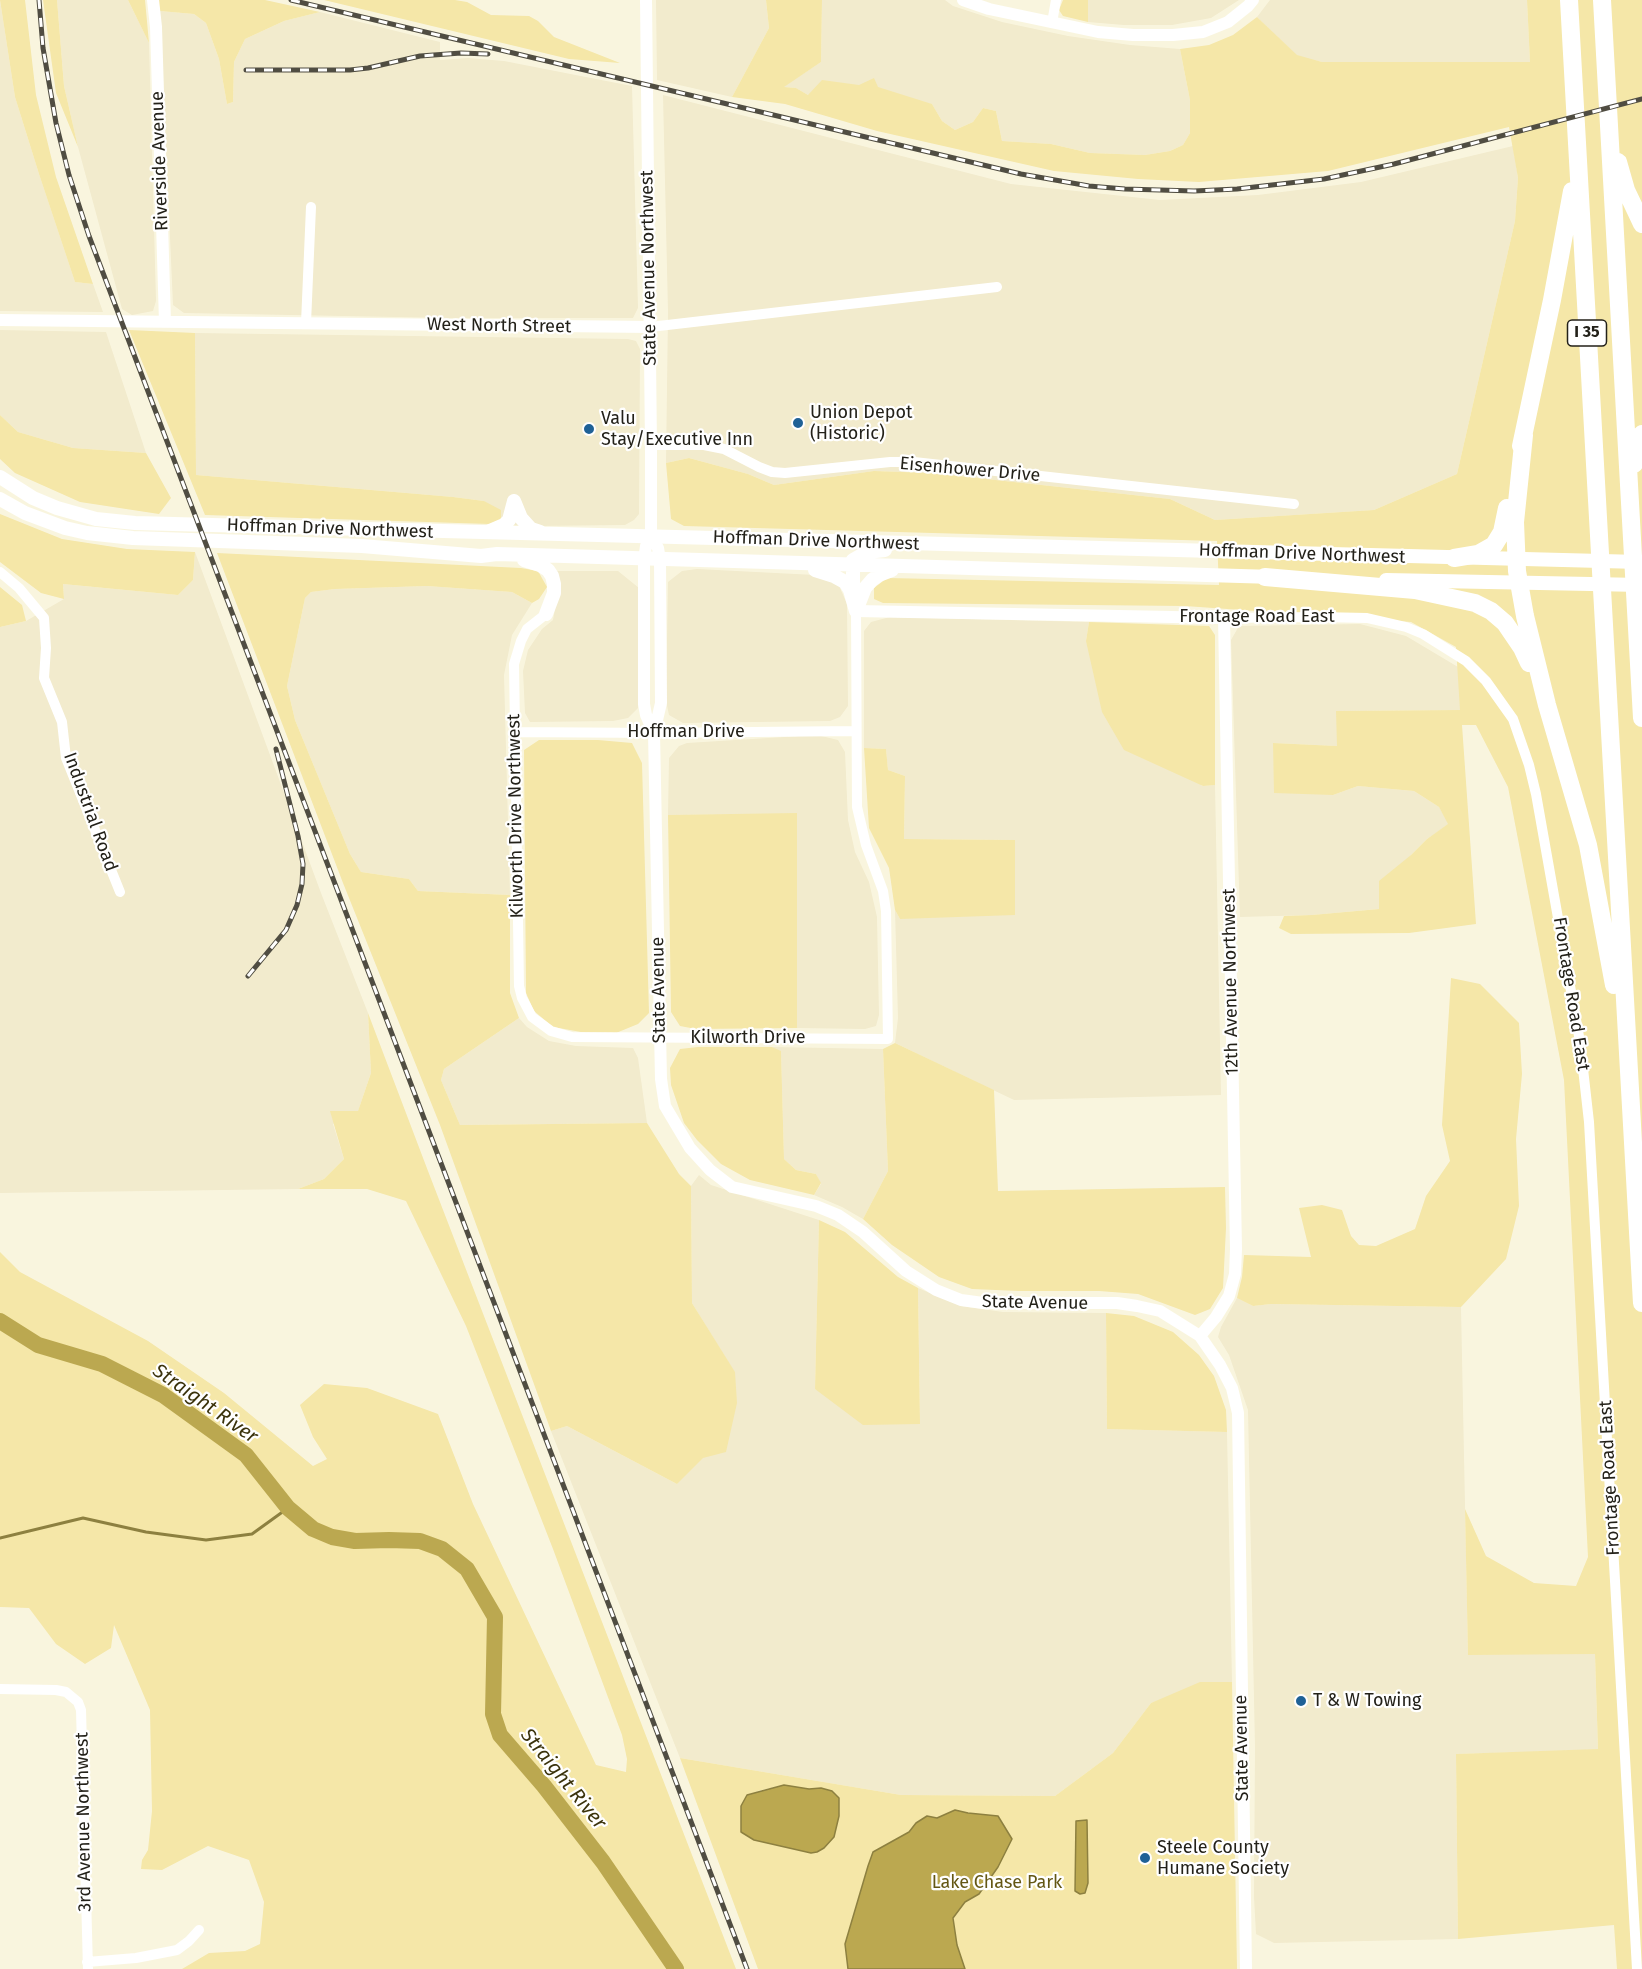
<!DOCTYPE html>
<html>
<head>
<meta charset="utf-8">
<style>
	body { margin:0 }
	canvas { display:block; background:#f9f5de }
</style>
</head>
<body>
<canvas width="1642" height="1969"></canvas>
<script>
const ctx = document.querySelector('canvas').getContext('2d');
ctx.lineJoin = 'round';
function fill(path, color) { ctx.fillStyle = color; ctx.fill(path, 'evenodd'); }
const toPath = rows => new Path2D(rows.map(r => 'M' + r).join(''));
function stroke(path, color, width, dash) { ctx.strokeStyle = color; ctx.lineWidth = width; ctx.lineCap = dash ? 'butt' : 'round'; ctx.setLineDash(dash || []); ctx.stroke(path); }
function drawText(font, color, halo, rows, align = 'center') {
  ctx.font = font + ' "Fira Sans",sans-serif'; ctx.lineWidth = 4.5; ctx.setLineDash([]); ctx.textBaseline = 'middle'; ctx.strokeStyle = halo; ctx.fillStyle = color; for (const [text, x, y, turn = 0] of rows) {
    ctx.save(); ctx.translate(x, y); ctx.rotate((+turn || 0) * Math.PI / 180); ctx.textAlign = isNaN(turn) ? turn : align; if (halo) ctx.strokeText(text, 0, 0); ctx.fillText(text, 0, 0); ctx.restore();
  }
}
const built = toPath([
	[0,0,15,97,39,174,75,282,93,284,103,312,0,311],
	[57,0,128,0,149,43,156,301,153,311,132,315,122,309,78,147,64,86],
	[656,0,766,0,769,28,732,97,657,80],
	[822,0,945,0,953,6,1002,22,1068,36,1130,45,1180,49,1190,100,1190,133,1183,145,1170,151,1145,155,1090,153,1051,144,1002,141,996,111,983,108,973,122,955,130,942,121,932,104,808,95,796,88,783,87,821,62],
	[1088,0,1239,0,1211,18,1172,25,1124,25,1088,22],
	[1270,0,1527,0,1530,62,1322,62,1297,56,1257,17],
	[160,11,194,14,206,23,219,59,227,104,233,102,234,62,245,39,284,21,320,12,440,42,440,60,468,58,504,61,632,86,638,308,633,318,450,318,184,313,173,305],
	[663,95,1011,184,1160,200,1258,195,1361,182,1513,146,1518,178,1515,221,1457,474,1374,510,1215,520,1170,499,931,473,874,471,774,485,748,474,689,458,666,463,668,312],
	[0,330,106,332,146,453,73,448,18,432,0,415],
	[195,333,628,339,636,341,640,349,639,514,634,520,625,525,534,526,490,524,484,501,453,497,196,475],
	[195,552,321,893,368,1013,371,1073,358,1111,333,1124,344,1159,324,1179,298,1189,0,1193,0,627,26,621,64,599,63,584,178,595,193,580],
	[697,569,815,575,837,581,847,604,848,706,840,717,830,721,683,723,669,715,666,701,668,582,682,571],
	[556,571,618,571,639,588,638,708,628,718,613,721,530,722,525,713,523,671,528,650,542,629,553,620,558,592],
	[427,586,512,592,532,603,512,635,504,675,510,895,418,891,409,879,361,872,350,854,295,720,287,686,305,598,311,592,335,589],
	[890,617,1089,622,1086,641,1202,786,1215,785,1221,1095,1014,1100,895,1043,898,1018,895,910,900,919,1015,840,904,839,905,776,888,770,886,749,864,748,864,631,871,622],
	[1360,624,1406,636,1458,667,1461,710,1337,711,1337,746,1274,743,1333,795,1358,786,1414,791,1439,807,1449,824,1427,839,1411,855,1379,909,1312,915,1240,917,1231,640,1239,626],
	[817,735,838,740,845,752,848,820,855,852,869,882,877,917,879,1015,876,1026,865,1029,797,1028,797,814,668,815,669,758,679,746,687,743],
	[519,1018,527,1027,549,1041,576,1046,633,1048,638,1058,647,1123,460,1125,441,1080,444,1069],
	[772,1047,883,1049,888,1171,863,1219,842,1207,814,1195,821,1184,816,1174,796,1170,784,1159,781,1052],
	[699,1175,711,1185,819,1220,815,1389,920,1424,918,1288,961,1306,1003,1312,1106,1313,1107,1429,1227,1432,1232,1682,1220,1683,1151,1703,1113,1753,1055,1796,901,1795,680,1758,551,1431,567,1426,677,1484,735,1373,692,1303,691,1186],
	[1237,1298,1253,1306,1271,1304,1461,1307,1468,1654,1595,1654,1598,1750,1456,1754,1458,1939,1274,1943,1256,1934,1254,1897,1255,1747,1248,1410,1229,1355,1218,1337,1221,1327]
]);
const green = toPath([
	[0,0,25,0,36,95,56,177,93,284,75,282,39,174,15,97],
	[43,0,57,0,64,86,78,147,56,93],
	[128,0,145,0,149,43],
	[158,0,265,0,320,12,284,21,245,39,234,62,233,102,227,104,219,59,206,23,194,14,160,11],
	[324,0,455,0,467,2,491,15,529,16,538,21,554,37,620,63,569,59],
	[766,0,822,0,821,62,784,87,796,88,808,95,822,80,859,85,874,78,878,87,932,104,942,121,955,130,973,122,983,108,996,111,1002,141,1051,144,1090,153,1145,155,1170,151,1183,145,1190,133,1190,100,1180,49,1209,45,1233,35,1257,17,1297,55,1322,62,1530,62,1527,0,1642,0,1642,1969,1617,1969,1614,1925,1458,1939,1456,1754,1598,1749,1595,1654,1468,1655,1465,1509,1486,1556,1534,1583,1576,1586,1588,1557,1564,1080,1508,787,1476,725,1462,725,1476,924,1409,933,1291,934,1279,928,1284,916,1312,915,1379,909,1379,881,1411,855,1427,839,1448,824,1439,807,1414,791,1358,786,1333,795,1274,793,1273,743,1337,746,1336,711,1460,710,1456,647,1411,622,1185,606,883,603,874,599,874,588,887,578,1219,585,1217,541,684,526,671,519,666,463,689,458,748,474,774,485,874,471,931,473,1170,499,1215,520,1374,510,1457,474,1515,221,1518,178,1509,127,1328,171,1199,182,1138,179,1054,171,877,131,785,104,732,97,769,28],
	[1063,0,1088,0,1088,22,1063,16,1059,10],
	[129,330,195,333,196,475,453,497,484,501,501,510,501,519,490,524,205,515],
	[0,415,18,432,73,448,146,453,171,498,159,514,80,502,15,473,0,459],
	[0,514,62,539,127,549,195,552,193,580,178,595,63,584,64,599,41,593,0,562],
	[217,553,521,568,538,571,547,587,539,599,532,603,512,592,427,586,335,589,311,592,305,598,287,686,295,720,350,854,361,872,409,879,418,891,510,895,510,993,519,1018,444,1069,441,1080,460,1125,647,1123,679,1174,691,1186,692,1303,735,1372,737,1403,726,1452,703,1458,677,1484,567,1426,551,1431,440,1125,343,883],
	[0,587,22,605,26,621,0,627],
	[1089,622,1209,626,1215,635,1215,785,1203,786,1124,750,1102,712,1086,641],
	[539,740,598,740,632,743,642,763,649,1013,638,1024,616,1033,581,1032,553,1027,534,1011,526,993,524,750],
	[864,748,886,749,888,770,905,776,904,839,1015,840,1015,915,900,919,895,910,889,868,869,828],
	[797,813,797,1028,696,1029,680,1026,671,1012,668,815],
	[1451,978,1480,984,1519,1023,1522,1074,1516,1139,1519,1206,1506,1259,1461,1307,1271,1304,1253,1306,1237,1298,1242,1277,1244,1255,1311,1257,1299,1208,1322,1205,1342,1210,1351,1236,1359,1245,1376,1246,1415,1229,1426,1196,1450,1161,1442,1125],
	[368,1013,428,1171,736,1969,182,1969,209,1953,245,1951,260,1944,264,1902,249,1860,208,1846,162,1870,141,1869,142,1860,148,1850,152,1811,150,1710,114,1625,111,1648,85,1664,56,1644,29,1608,0,1607,0,1252,20,1272,148,1341,224,1393,313,1466,327,1459,313,1437,300,1405,324,1384,367,1388,438,1414,473,1504,596,1765,626,1772,627,1759,622,1735,553,1549,466,1326,406,1201,367,1189,298,1189,324,1179,344,1159,330,1111,358,1111,371,1073],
	[895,1043,994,1090,998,1191,1225,1187,1226,1228,1223,1288,1210,1309,1195,1315,1138,1294,1099,1291,1019,1291,972,1289,939,1277,892,1245,863,1219,888,1171,883,1049],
	[698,1047,772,1047,781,1051,784,1159,796,1170,816,1174,821,1183,814,1195,750,1180,721,1164,697,1140,684,1123,671,1085,670,1068,680,1049],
	[819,1220,845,1232,898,1277,918,1288,920,1424,863,1425,815,1389],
	[1106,1313,1134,1316,1173,1332,1199,1355,1214,1376,1226,1410,1227,1432,1107,1429],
	[1200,1682,1232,1682,1237,1969,758,1969,680,1758,901,1795,1055,1796,1113,1753,1151,1703],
	[784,1785,809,1789,821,1788,793,1849,754,1840,741,1814,741,1806,758,1791]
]);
const water = toPath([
	[784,1785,809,1789,821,1788,832,1791,839,1798,839,1816,834,1837,824,1848,817,1852,811,1853,754,1840,741,1832,741,1806,747,1795,784,1785],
	[955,1810,968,1813,998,1816,1012,1839,998,1867,979,1894,965,1902,953,1918,957,1945,965,1969,848,1969,845,1944,868,1866,873,1852,909,1832,916,1823,927,1816,937,1818,955,1810],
	[1087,1820,1088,1883,1085,1893,1080,1894,1075,1891,1076,1821,1087,1820]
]);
const stream = toPath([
	[0,1538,83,1518,146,1532,206,1540,252,1534,288,1508]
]);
const river = toPath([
	[0,1321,38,1345,102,1364,163,1395,246,1455,288,1508,313,1529,332,1537,355,1541,389,1540,420,1541,442,1549,467,1569,495,1617,493,1714,500,1735,544,1786,603,1862,676,1969]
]);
const minor = toPath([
	[1052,23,1056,0],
	[306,323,311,207],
	[650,327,997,287],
	[651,445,704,445,724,449,759,467,772,472,785,473,890,462,914,462,1294,504],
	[0,572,19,588,44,618,46,648,44,678,62,722,66,758,120,892],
	[546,614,527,629,521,641,514,664,519,986,522,998,532,1017,551,1031,572,1037,888,1039,886,911,883,891,866,845,857,807,856,611],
	[1224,618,1318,617,1367,618,1406,627,1423,634,1466,661,1486,681,1513,719,1529,765,1536,794,1580,1042,1589,1122,1637,1969],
	[515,732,654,733,856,731],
	[0,1689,56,1690,66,1692,78,1702,81,1710,88,1969],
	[87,1962,136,1958,177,1950,189,1941,199,1930]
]);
const tertiary = toPath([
	[153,0,156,27,165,322],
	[646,0,651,445,651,536,646,546,644,560,644,704,646,715,654,733],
	[963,0,989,9,1098,32,1133,35,1173,35,1203,32,1228,22,1248,6,1253,0],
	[0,320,650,327],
	[651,536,658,548,660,560,661,703,654,733,661,1079,665,1106,690,1148,710,1170,732,1187,816,1206,838,1215,863,1232,906,1271,936,1290,961,1300,983,1303,1117,1303,1137,1306,1160,1311,1200,1336,1220,1365,1232,1388,1238,1413,1246,1969],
	[856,611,1224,618,1236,1249,1235,1274,1229,1296,1216,1317,1200,1336]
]);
const secondary = toPath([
	[0,477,33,498,57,508,96,519,135,523,1640,562],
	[0,499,25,513,65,528,87,533,133,538,362,546,481,556,497,554,1274,577],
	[514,501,521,518,531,529,540,532],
	[490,531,504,525,509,520,514,501],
	[524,560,540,565,548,570,552,576,554,584,554,593,546,614],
	[815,570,834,576,845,582,850,590,856,611],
	[1386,580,1642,585],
	[853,599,853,560,867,552,885,550],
	[856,611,865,588,872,580,879,575,892,570]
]);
const motorway = toPath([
	[1569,0,1642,1303],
	[1602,0,1642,718],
	[1618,162,1626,190,1642,224],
	[1524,435,1515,522,1517,571,1525,616,1547,705,1588,845,1614,985],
	[1521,446,1552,300,1572,191],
	[1634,464,1642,434],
	[1454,558,1478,554,1494,545,1502,532,1507,508],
	[1265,577,1415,590,1475,603,1491,611,1505,623,1522,648,1529,663]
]);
const rail = toPath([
	[39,0,43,48,56,123,69,175,89,236,747,1969],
	[291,0,1021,174,1089,186,1125,189,1194,191,1237,189,1324,179,1394,164,1642,99],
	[246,70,350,70,368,68,420,56,461,53,488,54],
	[248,976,286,930,297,905,302,884,303,864,298,836,276,749]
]);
const markers = [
	[798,423,6,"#1f6196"],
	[589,429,6,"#1f6196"],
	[1301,1701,6,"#1f6196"],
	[1145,1858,6,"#1f6196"]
];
const shields = [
	[1587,333,39]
];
const shieldNames = [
	["I 35",1587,333]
];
const streetNames = [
	["Riverside Avenue",160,161,-92],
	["State Avenue Northwest",649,268,-91],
	["West North Street",499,326,1],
	["Eisenhower Drive",970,470,5],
	["Hoffman Drive Northwest",330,529,2],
	["Hoffman Drive Northwest",816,541,2],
	["Hoffman Drive Northwest",1302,554,2],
	["Frontage Road East",1257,617],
	["Hoffman Drive",686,732],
	["Industrial Road",90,812,70],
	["Kilworth Drive Northwest",516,816,-91],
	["12th Avenue Northwest",1231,982,-91],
	["State Avenue",659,990,-91],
	["Frontage Road East",1571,994,81],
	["Kilworth Drive",748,1038],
	["State Avenue",1035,1303,1],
	["Frontage Road East",1610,1478,-93],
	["State Avenue",1242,1748,-91],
	["3rd Avenue Northwest",84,1822,-91]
];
const poiNames = [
	["Union Depot",810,413],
	["(Historic)",810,434],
	["Valu",601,419],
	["Stay/Executive Inn",601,440],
	["T & W Towing",1313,1701],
	["Steele County",1157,1848],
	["Humane Society",1157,1869]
];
const parkNames = [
	["Lake Chase Park",997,1883]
];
const waterNames = [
	["Straight River",205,1404,35],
	["Straight River",563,1779,51]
];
fill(built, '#f2ebcd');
fill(green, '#f5e7a8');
fill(water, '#bba850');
stroke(water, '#8d8040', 1.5);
stroke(stream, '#8d8040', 3);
stroke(river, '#bba850', 16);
stroke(minor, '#fff', 10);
stroke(tertiary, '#fff', 12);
stroke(secondary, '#fff', 14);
stroke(motorway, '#fff', 18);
stroke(rail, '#504d42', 5);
stroke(rail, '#fff', 3, [9]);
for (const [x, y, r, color] of markers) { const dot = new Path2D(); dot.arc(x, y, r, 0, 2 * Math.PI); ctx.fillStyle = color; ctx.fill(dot); stroke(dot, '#fff', 2); }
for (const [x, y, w] of shields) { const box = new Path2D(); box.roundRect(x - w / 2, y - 13, w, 26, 4.5); ctx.fillStyle = '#fff'; ctx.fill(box); stroke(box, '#232119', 1.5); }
drawText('bold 16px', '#232119', null, shieldNames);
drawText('18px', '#232119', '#fff', streetNames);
drawText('18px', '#232119', '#fff', poiNames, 'left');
drawText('18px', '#645714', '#fff', parkNames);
drawText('italic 20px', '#3b330c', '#fff', waterNames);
</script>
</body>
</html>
